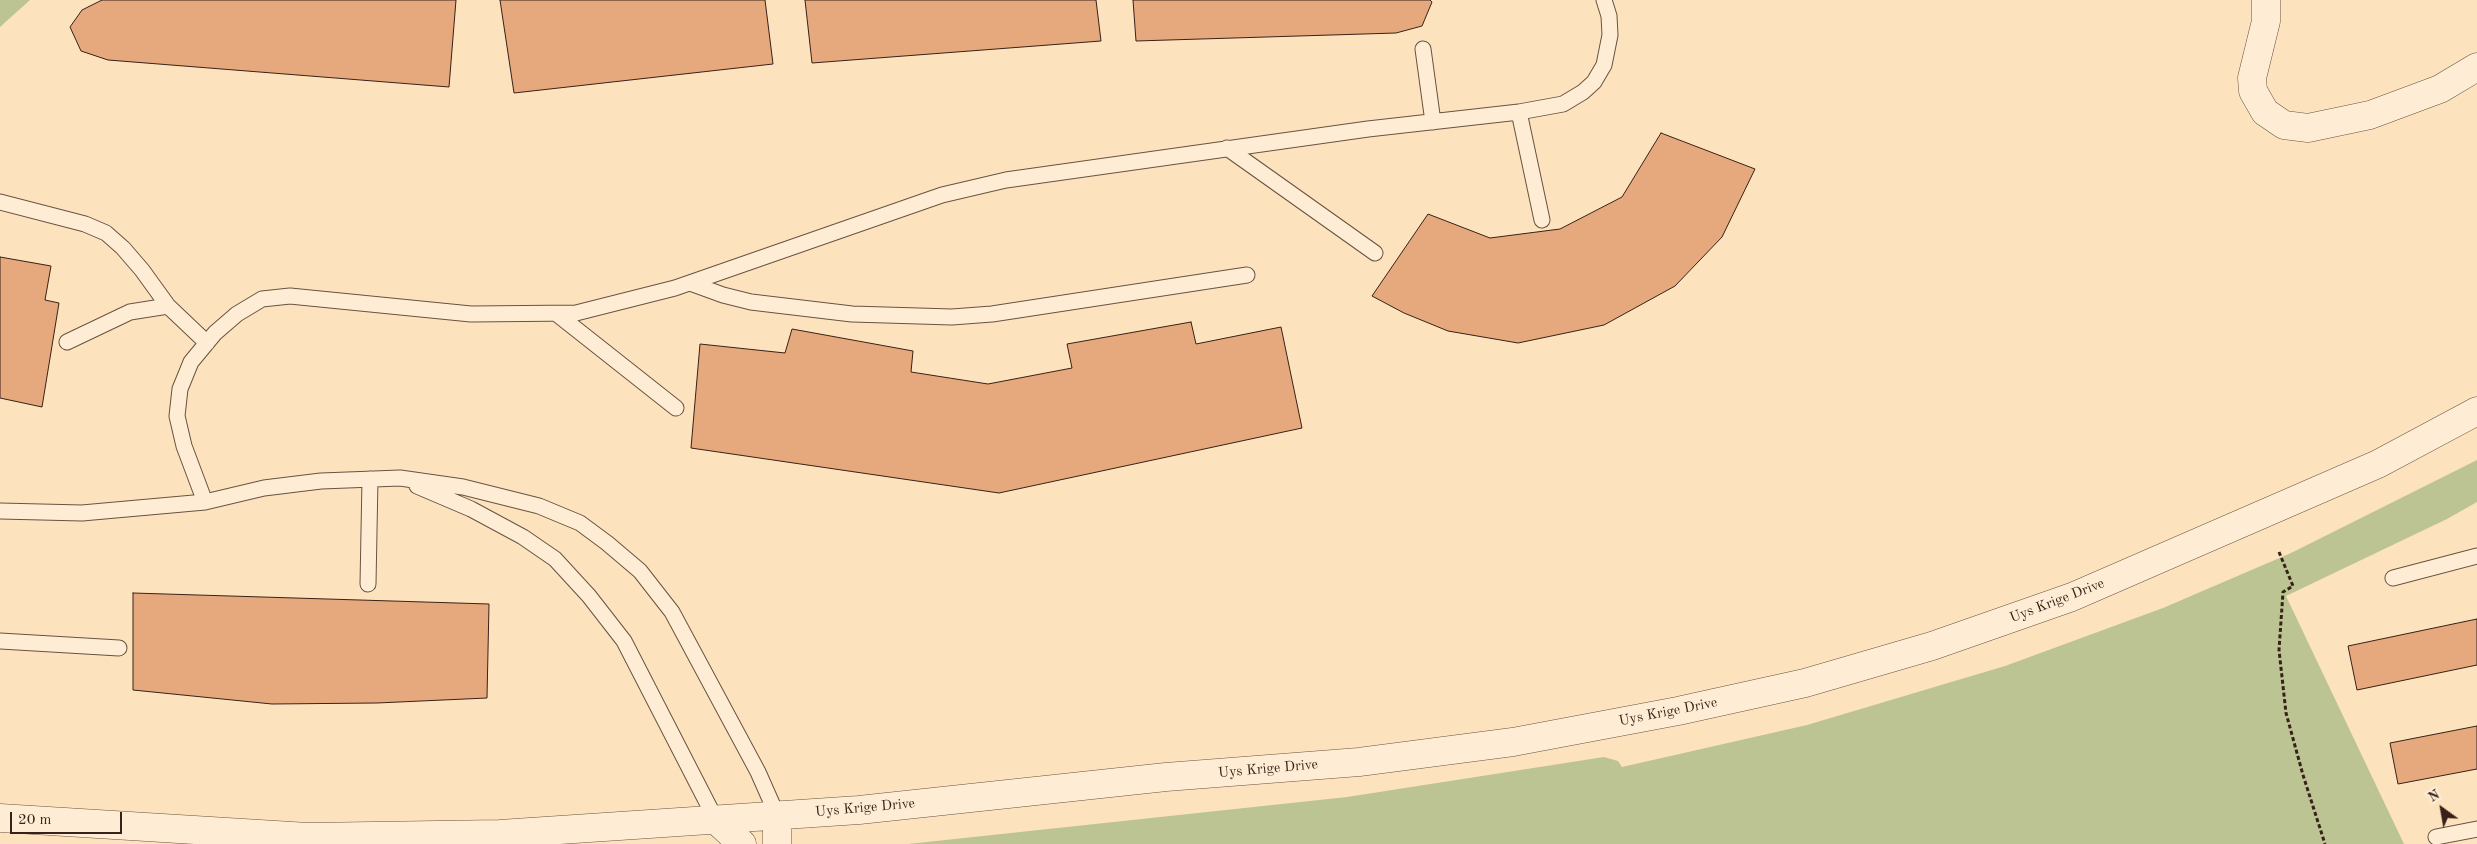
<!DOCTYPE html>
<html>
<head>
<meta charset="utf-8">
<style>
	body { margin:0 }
	#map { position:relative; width:2477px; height:844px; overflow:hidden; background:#fde3bd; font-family:"Old Standard TT",serif }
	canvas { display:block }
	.north { position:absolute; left:2417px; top:784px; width:50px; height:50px; -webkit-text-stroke:4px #feedd4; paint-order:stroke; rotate:328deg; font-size:14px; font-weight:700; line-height:20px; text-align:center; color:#382118 }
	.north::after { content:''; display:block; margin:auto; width:18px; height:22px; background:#382118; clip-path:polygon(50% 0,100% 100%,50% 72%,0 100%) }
	.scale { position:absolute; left:10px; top:812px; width:112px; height:22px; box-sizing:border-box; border:2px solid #382118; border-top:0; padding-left:6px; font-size:15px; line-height:18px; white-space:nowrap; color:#382118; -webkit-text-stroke:4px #feedd4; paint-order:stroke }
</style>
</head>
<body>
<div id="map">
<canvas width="2477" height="844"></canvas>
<div class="north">N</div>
<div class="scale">20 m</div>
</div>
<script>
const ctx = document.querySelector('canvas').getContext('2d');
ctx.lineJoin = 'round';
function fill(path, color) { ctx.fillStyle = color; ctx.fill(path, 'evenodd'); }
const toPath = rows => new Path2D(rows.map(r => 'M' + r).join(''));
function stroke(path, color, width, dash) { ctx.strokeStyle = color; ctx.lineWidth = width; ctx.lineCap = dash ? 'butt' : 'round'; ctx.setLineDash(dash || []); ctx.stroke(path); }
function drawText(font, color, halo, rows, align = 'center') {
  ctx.font = font + ' "Old Standard TT",serif'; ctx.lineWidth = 4; ctx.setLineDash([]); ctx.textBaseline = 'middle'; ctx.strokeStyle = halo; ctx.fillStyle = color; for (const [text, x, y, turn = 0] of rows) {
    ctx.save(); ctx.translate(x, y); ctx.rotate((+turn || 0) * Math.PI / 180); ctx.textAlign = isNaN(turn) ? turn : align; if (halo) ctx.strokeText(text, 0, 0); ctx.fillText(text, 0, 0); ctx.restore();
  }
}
const green = toPath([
	[0,0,30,0,0,27],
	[2477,460,2477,502,2447,519,2286,596,2404,844,908,844,1347,797,1604,757,1618,761,1622,767,1807,725,2005,666,2163,608,2291,553]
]);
const building = toPath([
	[102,0,456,0,449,87,108,60,81,51,70,27,82,10,102,0],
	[500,0,765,0,773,64,514,93,500,0],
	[805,0,1096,0,1101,41,812,63,805,0],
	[1133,0,1430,0,1432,2,1422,26,1396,33,1136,41,1133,0],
	[1661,133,1755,169,1722,237,1675,286,1604,325,1518,343,1448,331,1404,313,1372,296,1428,214,1490,238,1560,229,1622,197,1661,133],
	[0,257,51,266,45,300,59,303,42,407,0,398,0,257],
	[1191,322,1196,344,1281,327,1302,428,999,493,691,448,700,344,785,353,792,329,913,351,911,372,988,384,1072,368,1067,344,1191,322],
	[133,593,489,604,487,698,377,703,272,704,133,690,133,593],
	[2477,619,2477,665,2357,690,2348,646,2477,619],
	[2477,726,2477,769,2398,784,2390,743,2477,726]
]);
const path = toPath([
	[2279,552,2293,586,2283,592,2279,650,2286,713,2303,775,2325,844]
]);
const service = toPath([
	[1423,49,1433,122],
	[1519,112,1542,220],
	[1227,148,1375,253],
	[0,202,85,224,106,233,123,248,142,270,168,306],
	[690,283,723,295,751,302,852,314,952,317,992,314,1247,275],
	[557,314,676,408],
	[67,342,130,312,168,306,207,343],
	[417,486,471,509,523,537,555,559,589,596,624,641,716,820],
	[205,502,184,446,177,416,180,389,191,362,215,333,237,314,262,299,290,296,471,314,576,313,675,288,942,195,1006,180,1368,129,1519,112,1563,104,1583,92,1594,82,1604,65,1610,35,1609,16,1604,0],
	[0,511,82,513,205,502,264,488,321,481,400,478,463,487,539,506,580,523,607,543,640,571,672,612,758,772,777,815],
	[2393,578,2477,556],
	[368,584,370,479],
	[0,641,119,648],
	[2436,837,2477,829]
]);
const minor = toPath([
	[2266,0,2266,21,2252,78,2253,91,2265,112,2284,125,2308,128,2370,115,2440,89,2477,67]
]);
const tertiary = toPath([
	[777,815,777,844],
	[0,818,308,837,500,834,859,810,1166,777,1359,762,1513,742,1678,711,1805,683,1932,646,2072,597,2378,464,2477,411],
	[716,820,742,844]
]);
const streetNames = [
	["Uys Krige Drive",2057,601,-21],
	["Uys Krige Drive",1668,712,-11],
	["Uys Krige Drive",1268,769,-5],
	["Uys Krige Drive",865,808,-5]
];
fill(green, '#bdc493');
fill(building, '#e6a87d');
stroke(building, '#382118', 1);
stroke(service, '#695241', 17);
stroke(minor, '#695241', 29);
stroke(tertiary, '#695241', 29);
stroke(path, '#382118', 3, [4, 2.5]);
stroke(service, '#feedd4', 15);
stroke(minor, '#feedd4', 28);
stroke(tertiary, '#feedd4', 28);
drawText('14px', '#382118', '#feedd4', streetNames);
</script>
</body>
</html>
